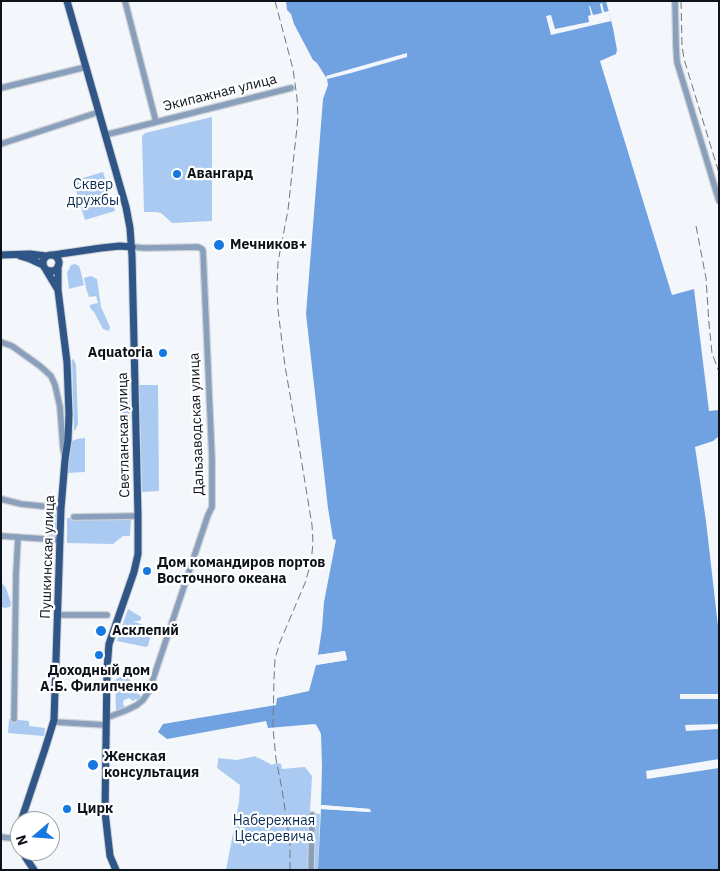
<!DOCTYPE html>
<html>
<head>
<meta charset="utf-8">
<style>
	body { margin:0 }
	#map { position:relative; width:720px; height:871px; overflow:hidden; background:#f3f6fb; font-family:"IBM Plex Sans",sans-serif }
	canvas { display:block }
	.frame { position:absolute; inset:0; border:2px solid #0d131b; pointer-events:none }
	.north { position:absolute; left:10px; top:811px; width:50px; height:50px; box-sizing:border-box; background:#fff; border:1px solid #9ea1a4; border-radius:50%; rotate:252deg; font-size:14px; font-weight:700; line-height:20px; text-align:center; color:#0d131b }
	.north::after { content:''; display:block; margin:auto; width:18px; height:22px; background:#1578e0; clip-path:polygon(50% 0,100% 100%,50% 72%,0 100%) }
</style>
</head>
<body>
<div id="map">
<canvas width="720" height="871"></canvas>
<div class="frame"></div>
<div class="north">N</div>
</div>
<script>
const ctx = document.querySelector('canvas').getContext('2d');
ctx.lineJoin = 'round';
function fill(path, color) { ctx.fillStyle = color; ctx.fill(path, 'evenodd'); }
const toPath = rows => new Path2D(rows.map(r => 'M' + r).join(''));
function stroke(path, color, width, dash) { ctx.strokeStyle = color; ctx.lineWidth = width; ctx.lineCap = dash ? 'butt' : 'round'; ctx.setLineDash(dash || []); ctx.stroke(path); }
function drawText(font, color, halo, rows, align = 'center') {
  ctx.font = font + ' "IBM Plex Sans",sans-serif'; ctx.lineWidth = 4.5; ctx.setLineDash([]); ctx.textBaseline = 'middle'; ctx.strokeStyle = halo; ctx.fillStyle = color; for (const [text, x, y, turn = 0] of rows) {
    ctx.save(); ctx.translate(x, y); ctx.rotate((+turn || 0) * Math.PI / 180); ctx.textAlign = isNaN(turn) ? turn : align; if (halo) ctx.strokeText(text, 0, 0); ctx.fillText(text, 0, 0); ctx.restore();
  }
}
const green = toPath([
	[212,117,212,221,172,223,161,213,156,212,144,212,142,136,145,133],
	[103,172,115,211,85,220,73,181],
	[75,264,79,266,80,269,84,285,69,289,67,273,71,265],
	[91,276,97,279,101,307,110,327,109,331,103,329,94,312,90,308,90,305,98,303,96,296,89,297,86,288,84,278],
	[72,359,74,360,76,365,78,424,75,431,74,430],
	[123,381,129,381,130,422,124,422,120,417,119,385],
	[139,385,158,385,159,491,142,492],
	[85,438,85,472,67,473,70,444,72,441,77,439],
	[46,512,57,512,56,536,48,535,45,525],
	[67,518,131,519,130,536,123,536,113,544,67,543],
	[1,582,6,588,11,603,10,607,4,608,1,606],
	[128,609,141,617,141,619,139,621,133,621,143,625,138,640,144,626,153,627,148,646,146,647,117,641],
	[122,676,126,676,131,681,129,686,142,697,138,702,136,699,133,701,129,698,124,700,123,703,125,709,116,711,115,680],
	[9,719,29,721,29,726,45,728,44,736,8,733],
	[256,756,257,758,259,758,272,765,276,763,281,764,282,769,305,767,312,776,310,813,320,814,318,870,226,870,239,802,240,785,217,768,218,761,218,758,237,760]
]);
const water = toPath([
	[286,1,606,1,613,28,617,50,616,54,600,61,672,295,694,289,709,411,719,410,719,436,713,441,695,447,706,521,719,635,719,870,318,870,321,809,370,812,370,809,321,805,322,766,321,734,317,726,315,724,268,728,266,721,167,739,158,732,163,724,276,705,277,698,309,691,316,665,347,660,345,651,318,655,322,629,324,602,336,540,333,539,328,508,306,314,323,99,328,85,327,79,317,63,313,60,294,24,291,14,287,10]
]);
const pier = toPath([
	[602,3,604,12,609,11,611,21,551,35,546,16,551,15,555,29,589,22,588,16,591,15,589,6,590,6,593,15,602,13,600,4],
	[407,53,407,57,351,73,327,79,326,76],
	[345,651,347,660,316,665,316,662,344,658,343,654,318,658,318,655],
	[680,694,719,694,719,699,680,699],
	[719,724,719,729,686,731,685,725],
	[719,759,719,768,647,779,646,771],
	[321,805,370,809,371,812,321,809]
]);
const minor = toPath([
	[125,1,156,122],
	[675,1,676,46,677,62,719,201],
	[1,88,86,67],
	[105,135,291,88],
	[1,144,99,112],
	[1,342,12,346,40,366,51,376,55,385,60,407,63,448,65,458],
	[1,499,21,504,61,508],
	[74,517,138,516],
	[1,536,60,540],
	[58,615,107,615],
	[106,718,127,710,137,705,143,700,149,691,208,515,212,507,212,459,203,251,202,249,198,247,145,248,132,247],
	[14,719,16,574,18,537],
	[54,722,106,725],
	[1,837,10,838,19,835],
	[311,870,312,815]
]);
const major = toPath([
	[67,1,126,207,130,228,132,256,138,516,138,554,134,572,109,644,107,669,105,812,110,856,116,870],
	'43 263a8 8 0 1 1 16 0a8 8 0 1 1-16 0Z',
	[1,255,30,254,46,256],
	[53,255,101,248,120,246,132,247],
	[20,256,30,259,43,265],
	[46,270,58,290],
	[21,821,45,749,54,720,61,508,65,460,68,440,69,414,67,362,58,290,58,266],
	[20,823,19,831,20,843],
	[23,851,26,858,34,870]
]);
const rail = toPath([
	[275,1,293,69,297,98,298,118,288,210,278,262,277,291,278,310,285,366,301,458,312,525,313,543,311,563,305,583,280,642,275,659,274,678,273,728,276,759,282,789,290,843,290,870],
	[681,1,682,46,684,59,719,173],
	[696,226,706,278,709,324,712,353,719,372]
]);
const markers = [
	[177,174,5,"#1578e0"],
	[219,245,6,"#1578e0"],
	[163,353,5,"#1578e0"],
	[147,571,5,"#1578e0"],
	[101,631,6,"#1578e0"],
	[99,655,5,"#1578e0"],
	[93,765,6,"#1578e0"],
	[67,809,5,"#1578e0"]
];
const streetNames = [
	["Экипажная улица",220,93,-14],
	["Дальзаводская улица",197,424,-92],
	["Светланская улица",124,435,-91],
	["Пушкинская улица",48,557,-88]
];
const poiNames = [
	["Авангард",187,174],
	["Мечников+",230,245],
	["Aquatoria",153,353,"right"],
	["Дом командиров портов",157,563],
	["Восточного океана",157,579],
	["Асклепий",112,631],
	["Доходный дом",99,671,"center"],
	["А.Б. Филипченко",99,687,"center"],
	["Женская",104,757],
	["консультация",104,773],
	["Цирк",77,809]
];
const parkNames = [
	["Сквер",93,185],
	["дружбы",93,201],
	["Набережная",274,821],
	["Цесаревича",274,837]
];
fill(green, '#abcaf2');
fill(water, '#70a2e1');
fill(pier, '#f3f6fb');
stroke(minor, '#ced2d7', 8);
stroke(major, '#ced2d7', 9);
stroke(minor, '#899fbb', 5.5);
stroke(major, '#305687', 7);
stroke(rail, '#71757c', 1, [8, 4]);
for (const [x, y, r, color] of markers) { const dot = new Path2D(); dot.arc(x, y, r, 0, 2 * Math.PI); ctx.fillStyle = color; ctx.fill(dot); stroke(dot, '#fff', 2); }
drawText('14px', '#0d131b', '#fff', streetNames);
drawText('bold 14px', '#0d131b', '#fff', poiNames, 'left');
drawText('14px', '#0a2d55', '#fff', parkNames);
</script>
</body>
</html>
